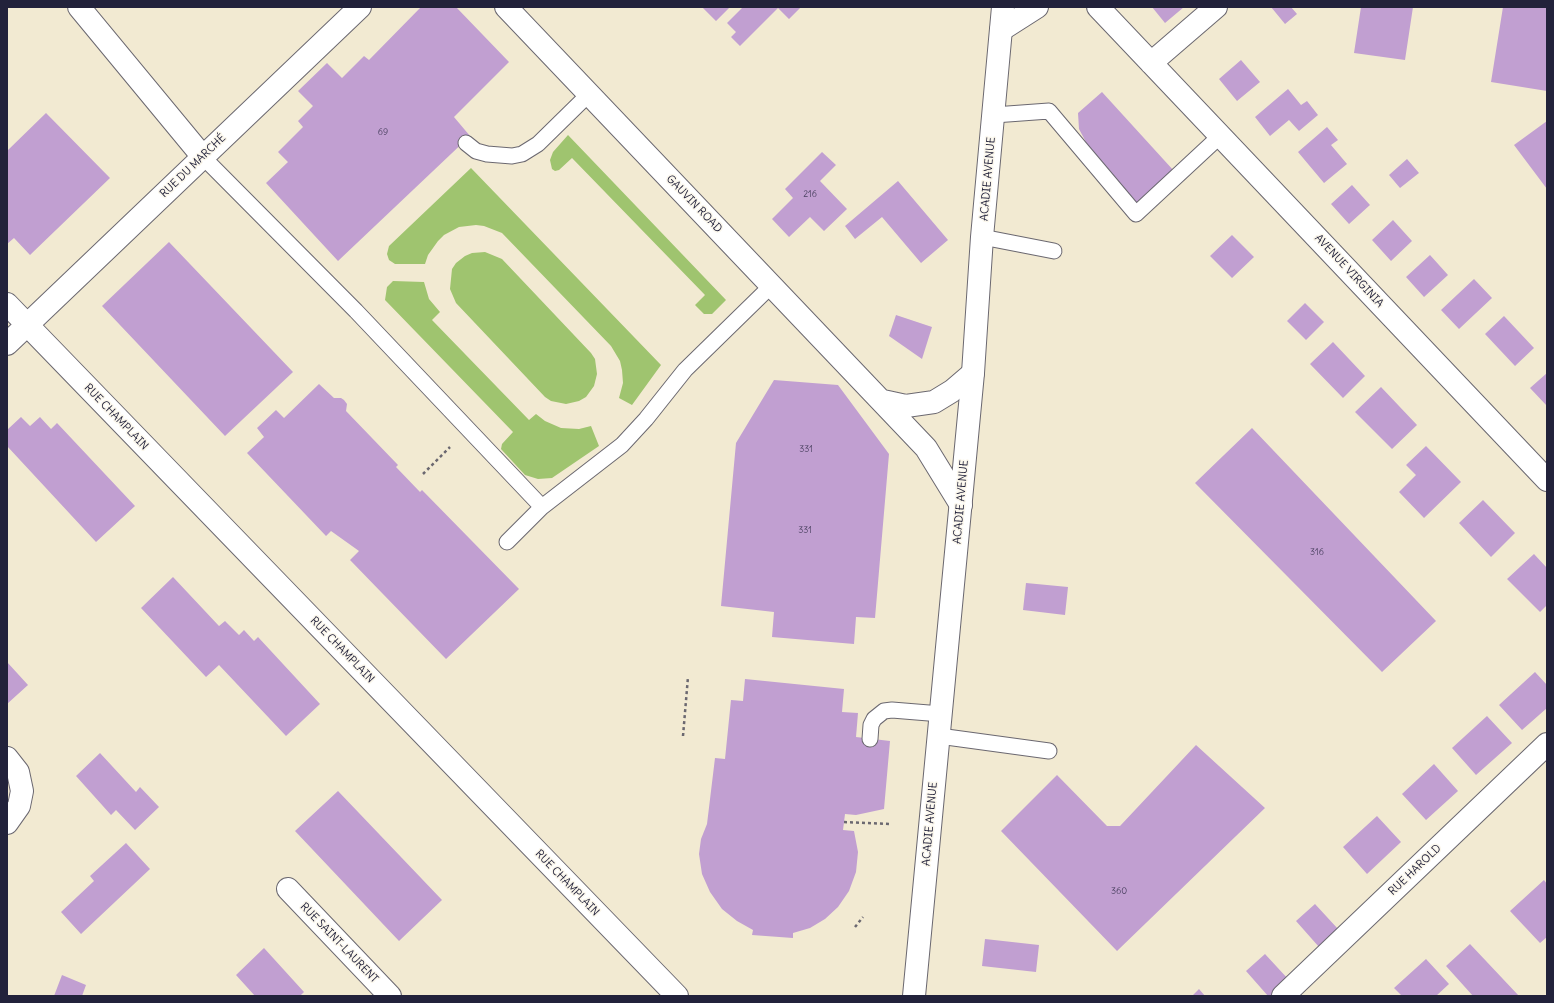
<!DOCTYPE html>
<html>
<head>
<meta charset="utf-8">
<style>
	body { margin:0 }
	#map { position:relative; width:1554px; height:1003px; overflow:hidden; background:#f2ead2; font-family:Delius,sans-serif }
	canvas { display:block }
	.frame { position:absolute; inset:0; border:8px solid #22223b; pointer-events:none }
</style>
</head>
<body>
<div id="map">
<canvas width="1554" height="1003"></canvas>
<div class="frame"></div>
</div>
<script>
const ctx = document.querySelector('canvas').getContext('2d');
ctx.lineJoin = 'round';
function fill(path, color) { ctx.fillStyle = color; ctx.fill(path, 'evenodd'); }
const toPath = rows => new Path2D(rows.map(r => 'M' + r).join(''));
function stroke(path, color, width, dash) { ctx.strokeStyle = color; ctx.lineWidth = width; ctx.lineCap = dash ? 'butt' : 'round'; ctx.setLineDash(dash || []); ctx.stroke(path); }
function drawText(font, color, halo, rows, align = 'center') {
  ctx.font = font + ' Delius,sans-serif'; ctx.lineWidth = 3; ctx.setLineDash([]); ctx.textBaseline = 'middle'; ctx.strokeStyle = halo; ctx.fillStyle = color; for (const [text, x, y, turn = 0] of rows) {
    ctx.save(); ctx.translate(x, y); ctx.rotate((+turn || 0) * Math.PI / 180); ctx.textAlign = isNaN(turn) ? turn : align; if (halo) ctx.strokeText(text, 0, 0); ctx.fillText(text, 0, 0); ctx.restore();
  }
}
const green = toPath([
	[568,135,726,300,712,314,704,314,695,305,705,295,572,158,559,170,555,171,552,169,550,160,553,152],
	[471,168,661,365,632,405,619,398,623,383,622,370,620,361,611,346,502,233,484,226,476,225,459,227,444,235,438,241,428,255,425,264,395,264,389,260,387,254,389,246],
	[485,252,502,259,591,353,595,359,597,374,594,386,586,397,579,401,566,404,551,401,545,397,456,303,450,289,452,269,456,263,465,256,472,253],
	[393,281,424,282,429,299,440,312,432,320,529,420,536,414,545,421,561,428,579,429,591,426,599,446,552,478,538,479,525,475,501,449,502,444,513,432,385,300,387,287]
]);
const building = toPath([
	[421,7,456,7,509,62,454,117,470,136,338,261,266,183,288,162,278,152,303,127,298,121,313,106,298,91,327,63,342,78,364,56,369,60],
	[702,7,730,7,716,21],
	[743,7,801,7,789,19,778,8,740,46,731,37,736,32,727,23],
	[1152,7,1184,7,1165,23],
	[1271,7,1291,7,1297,14,1285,24],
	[1361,7,1413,7,1405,60,1354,53],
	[1503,7,1547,7,1547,91,1491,82],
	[1241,60,1260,82,1237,101,1219,79],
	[1288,89,1301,105,1307,101,1318,115,1299,131,1289,120,1270,136,1255,117],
	[1102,92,1174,171,1138,204,1085,146,1087,144,1079,129,1078,113],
	[46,113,110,178,30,255,14,238,7,244,7,151],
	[1547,121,1547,189,1514,145],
	[1327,127,1338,140,1331,145,1347,164,1324,183,1298,152],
	[822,152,836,165,820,181,847,209,824,231,810,217,789,237,772,219,793,198,785,189],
	[1407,159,1419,173,1400,188,1389,175],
	[898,181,948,240,921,263,882,217,855,239,845,226],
	[1352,185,1370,205,1349,224,1331,204],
	[1393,220,1412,241,1391,261,1372,240],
	[1232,235,1254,257,1232,278,1210,256],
	[169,242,293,372,225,436,102,306],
	[1430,255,1448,275,1424,297,1406,277],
	[1474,279,1492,298,1459,329,1441,310],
	[1305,303,1324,322,1306,340,1287,321],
	[896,315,932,327,922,359,889,336],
	[1504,316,1534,348,1515,366,1485,334],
	[1333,342,1365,376,1343,398,1310,364],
	[1547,373,1547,406,1530,388],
	[774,380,838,385,889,454,875,618,856,617,854,644,772,637,774,612,721,606,736,443],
	[319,384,334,398,341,398,344,400,347,404,346,411,398,465,396,467,420,492,422,490,519,589,446,659,350,560,359,551,331,531,326,536,247,453,264,437,257,428,276,410,284,418],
	[1381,387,1417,425,1392,449,1355,412],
	[21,417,30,426,40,417,51,429,57,423,135,506,96,542,7,446,7,430],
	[1252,428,1436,621,1382,672,1195,483],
	[1426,446,1461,482,1424,518,1399,492,1416,475,1406,465],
	[1483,500,1515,533,1491,557,1459,523],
	[1534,554,1547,568,1547,605,1540,612,1507,579],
	[173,577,219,626,225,621,239,635,244,630,254,641,258,637,320,704,286,736,219,665,206,677,141,608],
	[1026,583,1068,587,1065,615,1023,610],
	[7,662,28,685,7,704],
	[1535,672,1547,685,1547,708,1522,730,1499,705],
	[745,679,844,689,842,712,858,713,856,737,890,741,884,809,856,815,845,814,843,830,854,831,858,852,856,872,849,891,838,907,825,919,810,928,793,933,793,938,752,935,753,930,737,921,722,909,710,892,702,874,699,854,701,839,707,824,715,758,725,759,731,700,743,701],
	[1487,716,1512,743,1476,775,1452,748],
	[1196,745,1265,808,1117,951,1001,831,1057,775,1107,826,1120,826],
	[100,753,136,792,140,787,159,807,135,830,116,810,111,815,76,776],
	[1434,764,1458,791,1426,820,1402,794],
	[338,791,442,900,399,941,295,831],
	[1377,816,1401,842,1367,874,1343,847],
	[126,843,150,869,81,934,61,912,94,881,90,876],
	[1544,880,1547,884,1547,937,1540,943,1510,911],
	[1315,904,1338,929,1319,947,1296,921],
	[985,939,1039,945,1036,972,982,966],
	[1470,944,1519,996,1473,996,1446,966],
	[264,948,304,992,300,996,255,996,236,975],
	[1265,954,1289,980,1271,996,1268,996,1246,971],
	[1426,959,1449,984,1436,996,1402,996,1394,988],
	[62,975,86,985,82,996,54,996],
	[1199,989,1205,996,1192,996]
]);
const path = toPath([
	[423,474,450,447],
	[683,736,688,677],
	[844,822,889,824],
	[855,927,863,917]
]);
const service = toPath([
	[994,115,1049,111,1136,214,1220,136],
	[466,143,476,151,487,154,512,156,522,154,538,144,589,94],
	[203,157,356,311,542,507],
	[982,237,1054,251],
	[507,542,542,507,622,445,646,419,685,370,772,285],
	[939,736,1049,751],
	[870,739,871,725,874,719,884,711,892,710,941,714]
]);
const minor = toPath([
	[79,7,203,157],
	[1098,7,1547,480],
	[1001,30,1037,7],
	[1151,63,1216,7],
	[7,344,27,325],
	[7,758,18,772,22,791,19,806,7,823],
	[288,889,390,996],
	[1283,996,1547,744]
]);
const tertiary = toPath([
	[506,7,926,448,961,505],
	[27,325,360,7],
	[883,401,906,406,934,402,952,391,973,373]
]);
const primary = toPath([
	[7,304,677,996],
	[914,996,973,373,982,237,1003,7]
]);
const numberNames = [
	["69",383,132],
	["216",810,194],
	["331",806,449],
	["331",805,530],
	["316",1317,552],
	["360",1119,891]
];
const streetNames = [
	["RUE DU MARCHÉ",193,166,-44],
	["ACADIE AVENUE",988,179,-85],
	["GAUVIN ROAD",694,204,46],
	["AVENUE VIRGINIA",1349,271,47],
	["RUE CHAMPLAIN",116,417,46],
	["ACADIE AVENUE",961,502,-85],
	["RUE CHAMPLAIN",342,650,46],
	["ACADIE AVENUE",930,824,-85],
	["RUE HAROLD",1415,870,-44],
	["RUE CHAMPLAIN",567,883,46],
	["RUE SAINT-LAURENT",339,943,46]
];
fill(green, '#9fc46f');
fill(building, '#c19fd1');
stroke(service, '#6b6870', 17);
stroke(minor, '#6b6870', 24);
stroke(tertiary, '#6b6870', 24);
stroke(primary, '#6b6870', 24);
stroke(path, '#6b6870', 2.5, [3, 3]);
stroke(service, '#fff', 15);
stroke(minor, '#fff', 22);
stroke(tertiary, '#fff', 22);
stroke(primary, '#fff', 22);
drawText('9px', '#4a4160', null, numberNames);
drawText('11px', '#22223b', '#fbf7ec', streetNames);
</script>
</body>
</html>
